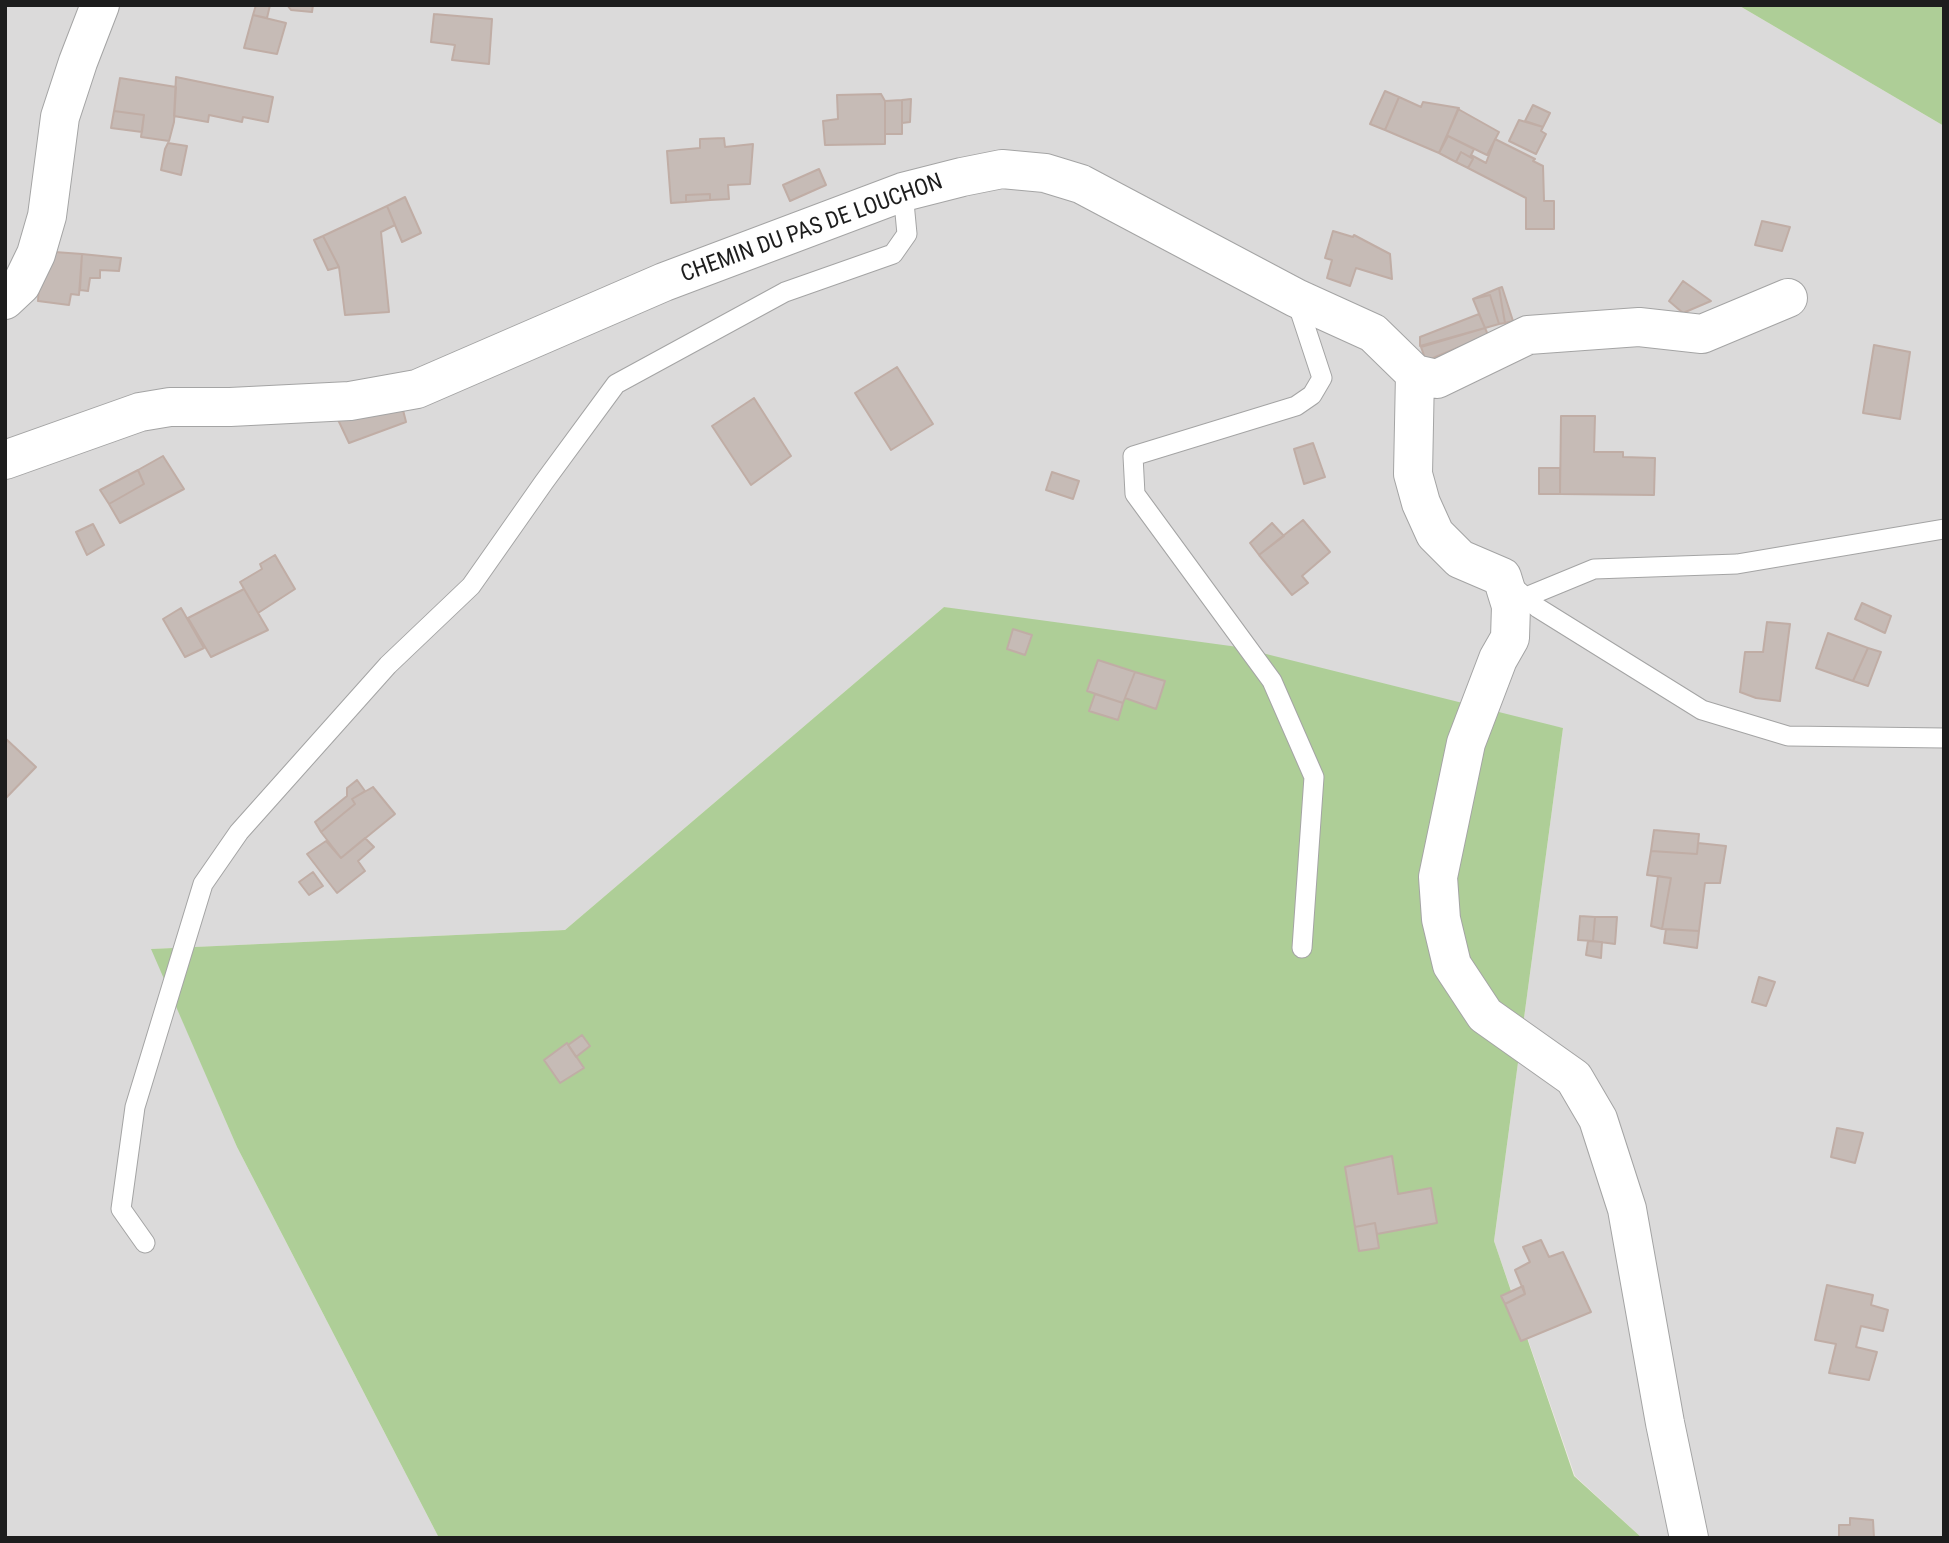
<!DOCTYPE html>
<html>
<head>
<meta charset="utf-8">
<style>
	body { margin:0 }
	#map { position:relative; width:1949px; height:1543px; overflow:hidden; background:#eee9e2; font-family:"Roboto Condensed",sans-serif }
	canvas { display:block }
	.frame { position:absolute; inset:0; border:7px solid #1d1d1d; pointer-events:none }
</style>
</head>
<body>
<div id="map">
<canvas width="1949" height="1543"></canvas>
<div class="frame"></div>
</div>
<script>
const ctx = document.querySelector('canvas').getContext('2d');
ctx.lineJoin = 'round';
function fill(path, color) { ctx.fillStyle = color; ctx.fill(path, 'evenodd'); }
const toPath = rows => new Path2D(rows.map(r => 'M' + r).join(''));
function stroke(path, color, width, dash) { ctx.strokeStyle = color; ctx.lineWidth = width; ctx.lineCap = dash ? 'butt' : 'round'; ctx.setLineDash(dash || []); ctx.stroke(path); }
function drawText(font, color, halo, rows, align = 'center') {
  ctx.font = font + ' "Roboto Condensed",sans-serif'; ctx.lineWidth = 6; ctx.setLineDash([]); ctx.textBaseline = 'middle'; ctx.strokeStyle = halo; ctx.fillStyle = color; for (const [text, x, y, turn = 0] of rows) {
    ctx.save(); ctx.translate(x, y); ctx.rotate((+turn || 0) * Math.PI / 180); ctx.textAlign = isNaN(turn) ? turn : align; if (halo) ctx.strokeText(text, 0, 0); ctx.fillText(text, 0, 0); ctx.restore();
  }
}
const residential = toPath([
	[5,5,1738,5,1944,126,1944,1538,1642,1538,1575,1476,1494,1241,1563,728,944,607,565,930,152,949,237,1147,439,1538,5,1538]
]);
const forest = toPath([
	[1738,5,1944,5,1944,126],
	[944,607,1238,647,1563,728,1494,1241,1574,1476,1642,1538,439,1538,237,1147,151,949,565,930]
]);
const building = toPath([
	[256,5,270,5,267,18,253,15,256,5],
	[287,5,313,5,312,12,291,10,287,5],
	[434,14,492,19,489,64,452,60,455,45,431,42,434,14],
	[253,15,286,23,277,54,244,48,253,15],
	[176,77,273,97,268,122,243,117,242,122,209,115,208,122,174,116,176,77],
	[120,78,176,87,174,122,169,141,141,137,144,115,114,111,120,78],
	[1385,91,1399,97,1385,130,1370,124,1385,91],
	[881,94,885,101,885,144,825,145,823,121,838,119,837,95,881,94],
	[1399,97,1421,107,1423,102,1459,108,1439,153,1385,130,1399,97],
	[911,99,910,122,902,123,902,100,911,99],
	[902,100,902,134,885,134,885,101,902,100],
	[1533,105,1550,113,1543,127,1525,121,1533,105],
	[1458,109,1499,132,1487,155,1448,136,1443,145,1458,109],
	[114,111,144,115,142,132,111,128,114,111],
	[1519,120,1543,127,1541,131,1546,134,1536,154,1509,141,1519,120],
	[1448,136,1474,149,1470,157,1461,152,1456,162,1439,153,1448,136],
	[724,138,725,147,753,144,750,184,728,185,729,199,710,200,710,194,686,195,686,202,671,203,667,151,700,148,700,139,724,138],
	[1495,139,1535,159,1533,161,1543,166,1544,201,1554,201,1554,229,1526,229,1526,198,1468,168,1473,159,1471,155,1486,163,1495,139],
	[168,143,187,146,181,175,161,170,165,149,168,143],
	[1461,152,1473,159,1468,168,1456,162,1461,152],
	[819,169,826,185,790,201,783,185,819,169],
	[710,194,710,200,686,202,686,195,710,194],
	[405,197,421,233,402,242,387,206,405,197],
	[387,206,395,225,381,232,389,312,345,315,339,267,323,236,387,206],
	[1762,221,1790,227,1782,251,1755,245,1762,221],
	[1333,231,1353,237,1354,235,1390,254,1392,279,1356,268,1350,286,1327,278,1332,260,1325,258,1333,231],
	[323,236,339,267,328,270,314,240,323,236],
	[41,251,82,254,79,295,71,294,69,305,38,301,41,251],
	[82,254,121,258,119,271,100,270,100,278,90,278,88,291,80,290,82,254],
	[1683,281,1711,301,1683,313,1669,301,1683,281],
	[1502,287,1513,321,1505,323,1499,288,1502,287],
	[1499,288,1505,323,1499,324,1490,295,1473,299,1499,288],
	[1490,295,1499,324,1485,328,1473,299,1490,295],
	[1479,314,1485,328,1420,346,1420,337,1479,314],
	[1485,328,1488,335,1426,361,1421,347,1485,328],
	[1874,345,1910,352,1900,419,1863,413,1874,345],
	[897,367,933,424,891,450,855,393,897,367],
	[754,398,791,456,751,485,712,426,754,398],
	[401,402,406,422,349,443,333,409,401,402],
	[1561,416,1595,416,1594,452,1623,452,1623,457,1655,458,1654,495,1560,494,1561,416],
	[1313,443,1325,477,1304,484,1294,449,1313,443],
	[163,456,184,489,120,523,109,504,144,484,138,470,163,456],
	[1539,468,1560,468,1560,494,1539,494,1539,468],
	[138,470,144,484,109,504,100,490,138,470],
	[1052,472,1079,481,1073,499,1046,490,1052,472],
	[1303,520,1330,552,1302,576,1308,583,1292,595,1259,555,1303,520],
	[1272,523,1284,536,1259,555,1250,543,1272,523],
	[93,524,104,545,87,555,76,532,93,524],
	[275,555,295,589,258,613,240,582,262,569,260,564,275,555],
	[244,589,268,630,211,657,188,618,244,589],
	[1862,603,1891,616,1885,633,1855,619,1862,603],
	[181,608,204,648,185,657,163,619,181,608],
	[1767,622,1790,624,1780,701,1756,698,1740,692,1745,652,1763,652,1767,622],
	[1013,629,1032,635,1025,655,1007,649,1013,629],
	[1828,633,1868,648,1853,681,1816,668,1828,633],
	[1868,648,1881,652,1868,686,1853,681,1868,648],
	[1098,660,1135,672,1123,703,1087,691,1098,660],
	[1135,672,1165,681,1156,709,1125,698,1135,672],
	[1095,694,1123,703,1118,720,1089,711,1095,694],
	[5,738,36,767,5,799,5,738],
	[357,780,365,791,352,799,355,804,321,832,315,822,347,796,347,788,357,780],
	[373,787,395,814,341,858,321,832,355,804,352,799,373,787],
	[1654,830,1699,834,1697,854,1651,851,1654,830],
	[365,838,374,847,358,861,365,871,337,893,307,854,326,841,341,858,365,838],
	[1698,843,1726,846,1720,883,1705,883,1699,931,1662,929,1671,878,1647,875,1651,851,1697,854,1698,843],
	[313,872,323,886,309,895,299,882,313,872],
	[1658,876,1671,878,1662,929,1651,926,1658,876],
	[1580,916,1595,917,1593,941,1578,940,1580,916],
	[1595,917,1617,917,1615,944,1593,941,1595,917],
	[1666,929,1699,931,1697,948,1664,943,1666,929],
	[1588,941,1602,942,1601,958,1586,955,1588,941],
	[1759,977,1775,982,1766,1006,1752,1002,1759,977],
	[582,1035,590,1046,576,1057,568,1045,582,1035],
	[567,1043,584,1068,560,1083,544,1060,567,1043],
	[1837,1128,1863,1133,1855,1163,1831,1157,1837,1128],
	[1392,1156,1398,1194,1431,1188,1437,1223,1377,1234,1375,1223,1355,1227,1345,1167,1392,1156],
	[1375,1223,1379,1248,1359,1251,1355,1227,1375,1223],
	[1541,1240,1549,1257,1563,1252,1591,1312,1521,1341,1505,1304,1525,1294,1515,1270,1530,1262,1523,1247,1541,1240],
	[1827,1285,1873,1295,1871,1305,1888,1310,1883,1331,1861,1326,1856,1347,1877,1352,1869,1380,1829,1373,1836,1344,1815,1340,1827,1285],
	[1523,1286,1525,1294,1505,1304,1501,1296,1523,1286],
	[1850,1518,1873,1520,1874,1538,1839,1538,1839,1525,1850,1525,1850,1518]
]);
const lane = toPath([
	[1296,299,1322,378,1312,395,1296,406,1133,456,1135,494,1272,681,1314,777,1302,948],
	[1510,584,1538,608,1702,710,1788,736,1944,738],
	[1526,597,1594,569,1737,564,1944,529],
	[145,1243,121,1209,135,1107,203,884,239,832,388,665,471,586,544,482,616,384,785,292,893,254,907,234,903,192]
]);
const street = toPath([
	[5,300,21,285,36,254,47,216,60,117,78,62,100,5],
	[1415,374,1413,474,1421,503,1435,534,1460,559,1502,577,1511,606,1510,638,1498,659,1466,743,1438,877,1441,919,1452,965,1485,1015,1574,1078,1598,1119,1627,1209,1665,1423,1689,1538],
	[5,460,140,412,170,407,230,407,350,401,417,389,664,282,903,192,962,177,1002,169,1045,173,1081,184,1296,298,1373,333,1415,374,1437,379,1528,335,1639,327,1702,334,1788,298]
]);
const streetNames = [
	["CHEMIN DU PAS DE LOUCHON",812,229,-20]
];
fill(residential, '#dbdada');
fill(forest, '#aece97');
fill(building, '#c6bbb6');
stroke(building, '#c0ada5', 2);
stroke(lane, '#a4a4a4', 21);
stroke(street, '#a4a4a4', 40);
stroke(lane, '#fff', 19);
stroke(street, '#fff', 38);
drawText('23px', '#1d1d1d', '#fff', streetNames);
</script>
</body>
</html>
